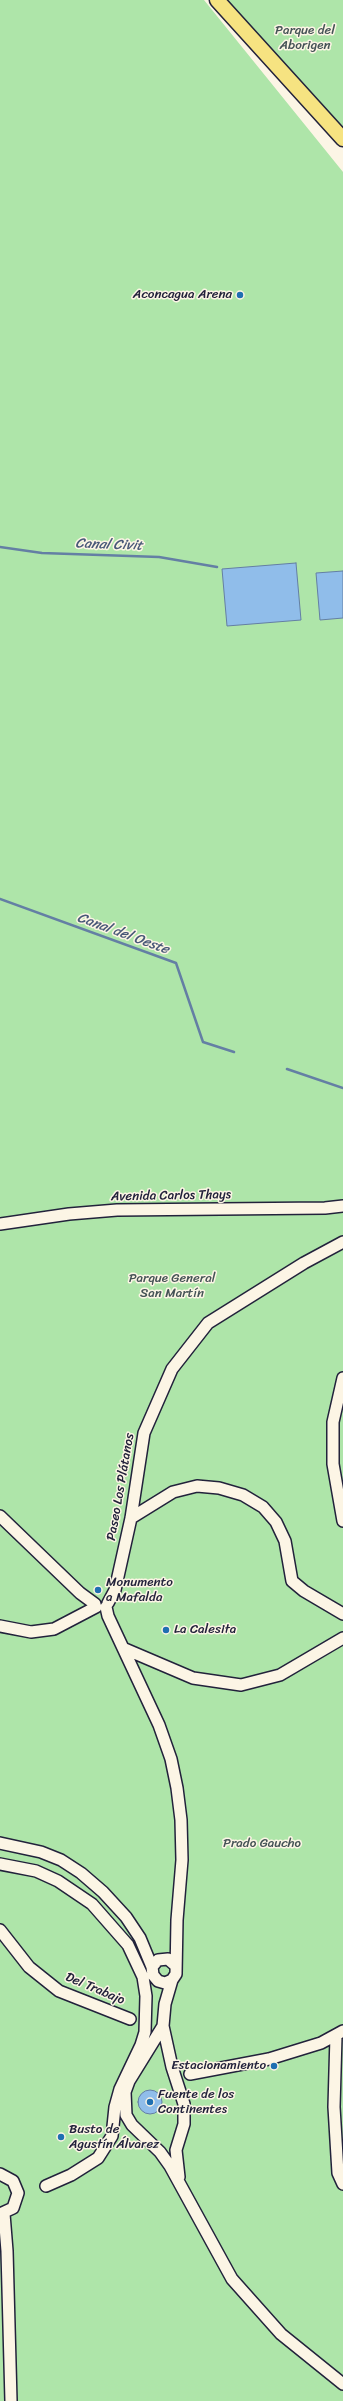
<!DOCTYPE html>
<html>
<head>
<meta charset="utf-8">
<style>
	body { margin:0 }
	canvas { display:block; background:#fcf5e5 }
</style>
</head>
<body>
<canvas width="343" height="2401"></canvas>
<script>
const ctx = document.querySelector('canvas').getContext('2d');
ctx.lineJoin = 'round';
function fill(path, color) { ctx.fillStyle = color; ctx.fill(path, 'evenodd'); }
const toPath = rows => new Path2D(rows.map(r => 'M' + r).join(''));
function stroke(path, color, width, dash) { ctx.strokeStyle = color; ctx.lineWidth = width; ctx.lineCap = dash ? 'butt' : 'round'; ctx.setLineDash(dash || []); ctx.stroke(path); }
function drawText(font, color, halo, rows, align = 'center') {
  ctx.font = font + ' Sriracha,sans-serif'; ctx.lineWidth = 3; ctx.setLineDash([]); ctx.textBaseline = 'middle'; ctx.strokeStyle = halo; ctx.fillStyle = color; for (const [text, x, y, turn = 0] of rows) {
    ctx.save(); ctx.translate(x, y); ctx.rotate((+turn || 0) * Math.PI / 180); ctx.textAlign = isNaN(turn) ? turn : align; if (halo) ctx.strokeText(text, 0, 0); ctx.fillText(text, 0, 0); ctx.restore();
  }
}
const green = toPath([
	[0,0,204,0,343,172,343,2401,0,2401],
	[222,0,343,0,343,139]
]);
const water = toPath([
	[296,563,301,620,227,626,222,569,296,563],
	[343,571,343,618,320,620,316,573,343,571],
	'138 2102a12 12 0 1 1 24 0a12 12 0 1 1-24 0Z'
]);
const stream = toPath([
	[0,547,42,553,159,557,217,567],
	[0,899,176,963,203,1042,234,1052],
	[287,1069,343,1088]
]);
const minor = toPath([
	[0,1224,69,1214,117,1210,325,1208,343,1206],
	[343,1378,333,1422,333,1464,343,1521],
	[0,1516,80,1593,95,1604],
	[131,1518,173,1492,197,1486,219,1488,243,1495,263,1507,276,1522,285,1541,292,1581,304,1591,343,1614],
	[108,1603,115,1590,131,1518,144,1433,172,1369,208,1323,304,1263,343,1242],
	[106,1607,108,1616,159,1725,171,1759,177,1788,181,1820,182,1860,177,1920,176,1974,172,1980,165,1983,158,1981,153,1975,152,1967,158,1960,168,1959,176,1966],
	[0,1626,31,1632,54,1629,96,1607],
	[125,1649,193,1678,241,1685,280,1675,343,1638],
	[0,1843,41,1852,61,1860,81,1873,103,1892,126,1917,140,1938,152,1967],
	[0,1864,36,1871,58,1881,92,1904,128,1945,143,1977,146,1996,145,2032,141,2045,120,2089,115,2107,112,2136,98,2158,71,2175,46,2186],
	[0,1930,29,1967,59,1991,130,2019],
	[172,1980,165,2004,163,2026,172,2067,184,2104,184,2124,176,2150,179,2177],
	[163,2026,129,2081,125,2092,126,2115,132,2125,160,2152,170,2166,232,2279,281,2334,343,2384],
	[336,2036,334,2107,338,2173,343,2184],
	[190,2074,269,2059,321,2043,343,2031],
	[0,2174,13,2181,18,2193,13,2208,0,2214],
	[4,2214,7,2251,11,2401]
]);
const major = toPath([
	[217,0,343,139]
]);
const markers = [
	[240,295,4,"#1f6fb2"],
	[98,1590,4,"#1f6fb2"],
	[166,1630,4,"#1f6fb2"],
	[274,2066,4,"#1f6fb2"],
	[150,2102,4,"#1f6fb2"],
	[61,2137,4,"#1f6fb2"]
];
const parkNames = [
	["Parque del",305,31],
	["Aborigen",305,46],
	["Parque General",172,1279],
	["San Martín",172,1294],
	["Prado Gaucho",262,1844]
];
const poiNames = [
	["Aconcagua Arena",232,295,"right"],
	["Monumento",106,1583],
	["a Mafalda",106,1598],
	["La Calesita",174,1630],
	["Estacionamiento",266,2066,"right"],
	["Fuente de los",158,2095],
	["Continentes",158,2110],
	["Busto de",69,2130],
	["Agustín Álvarez",69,2145]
];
const streetNames = [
	["Avenida Carlos Thays",171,1196,-1],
	["Paseo Los Plátanos",121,1487,-80],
	["Del Trabajo",95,1989,23]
];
const waterNames = [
	["Canal Civit",109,545,2],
	["Canal del Oeste",123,934,20]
];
fill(green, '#aee5a9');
fill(water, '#90bdea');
stroke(water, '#647fa4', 1);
stroke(stream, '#647fa4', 2.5);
stroke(minor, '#22223b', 14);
stroke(major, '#22223b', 17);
stroke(minor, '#fcf5e5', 11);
stroke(major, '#f6e381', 14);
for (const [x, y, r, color] of markers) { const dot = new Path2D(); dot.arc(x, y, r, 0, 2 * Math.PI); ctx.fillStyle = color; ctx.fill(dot); stroke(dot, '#fcf5e5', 1.5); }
drawText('13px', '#455356', '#fcf5e5', parkNames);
drawText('13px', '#22223b', '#fcf5e5', poiNames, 'left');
drawText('13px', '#22223b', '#fcf5e5', streetNames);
drawText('italic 14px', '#485878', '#fcf5e5', waterNames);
</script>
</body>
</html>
